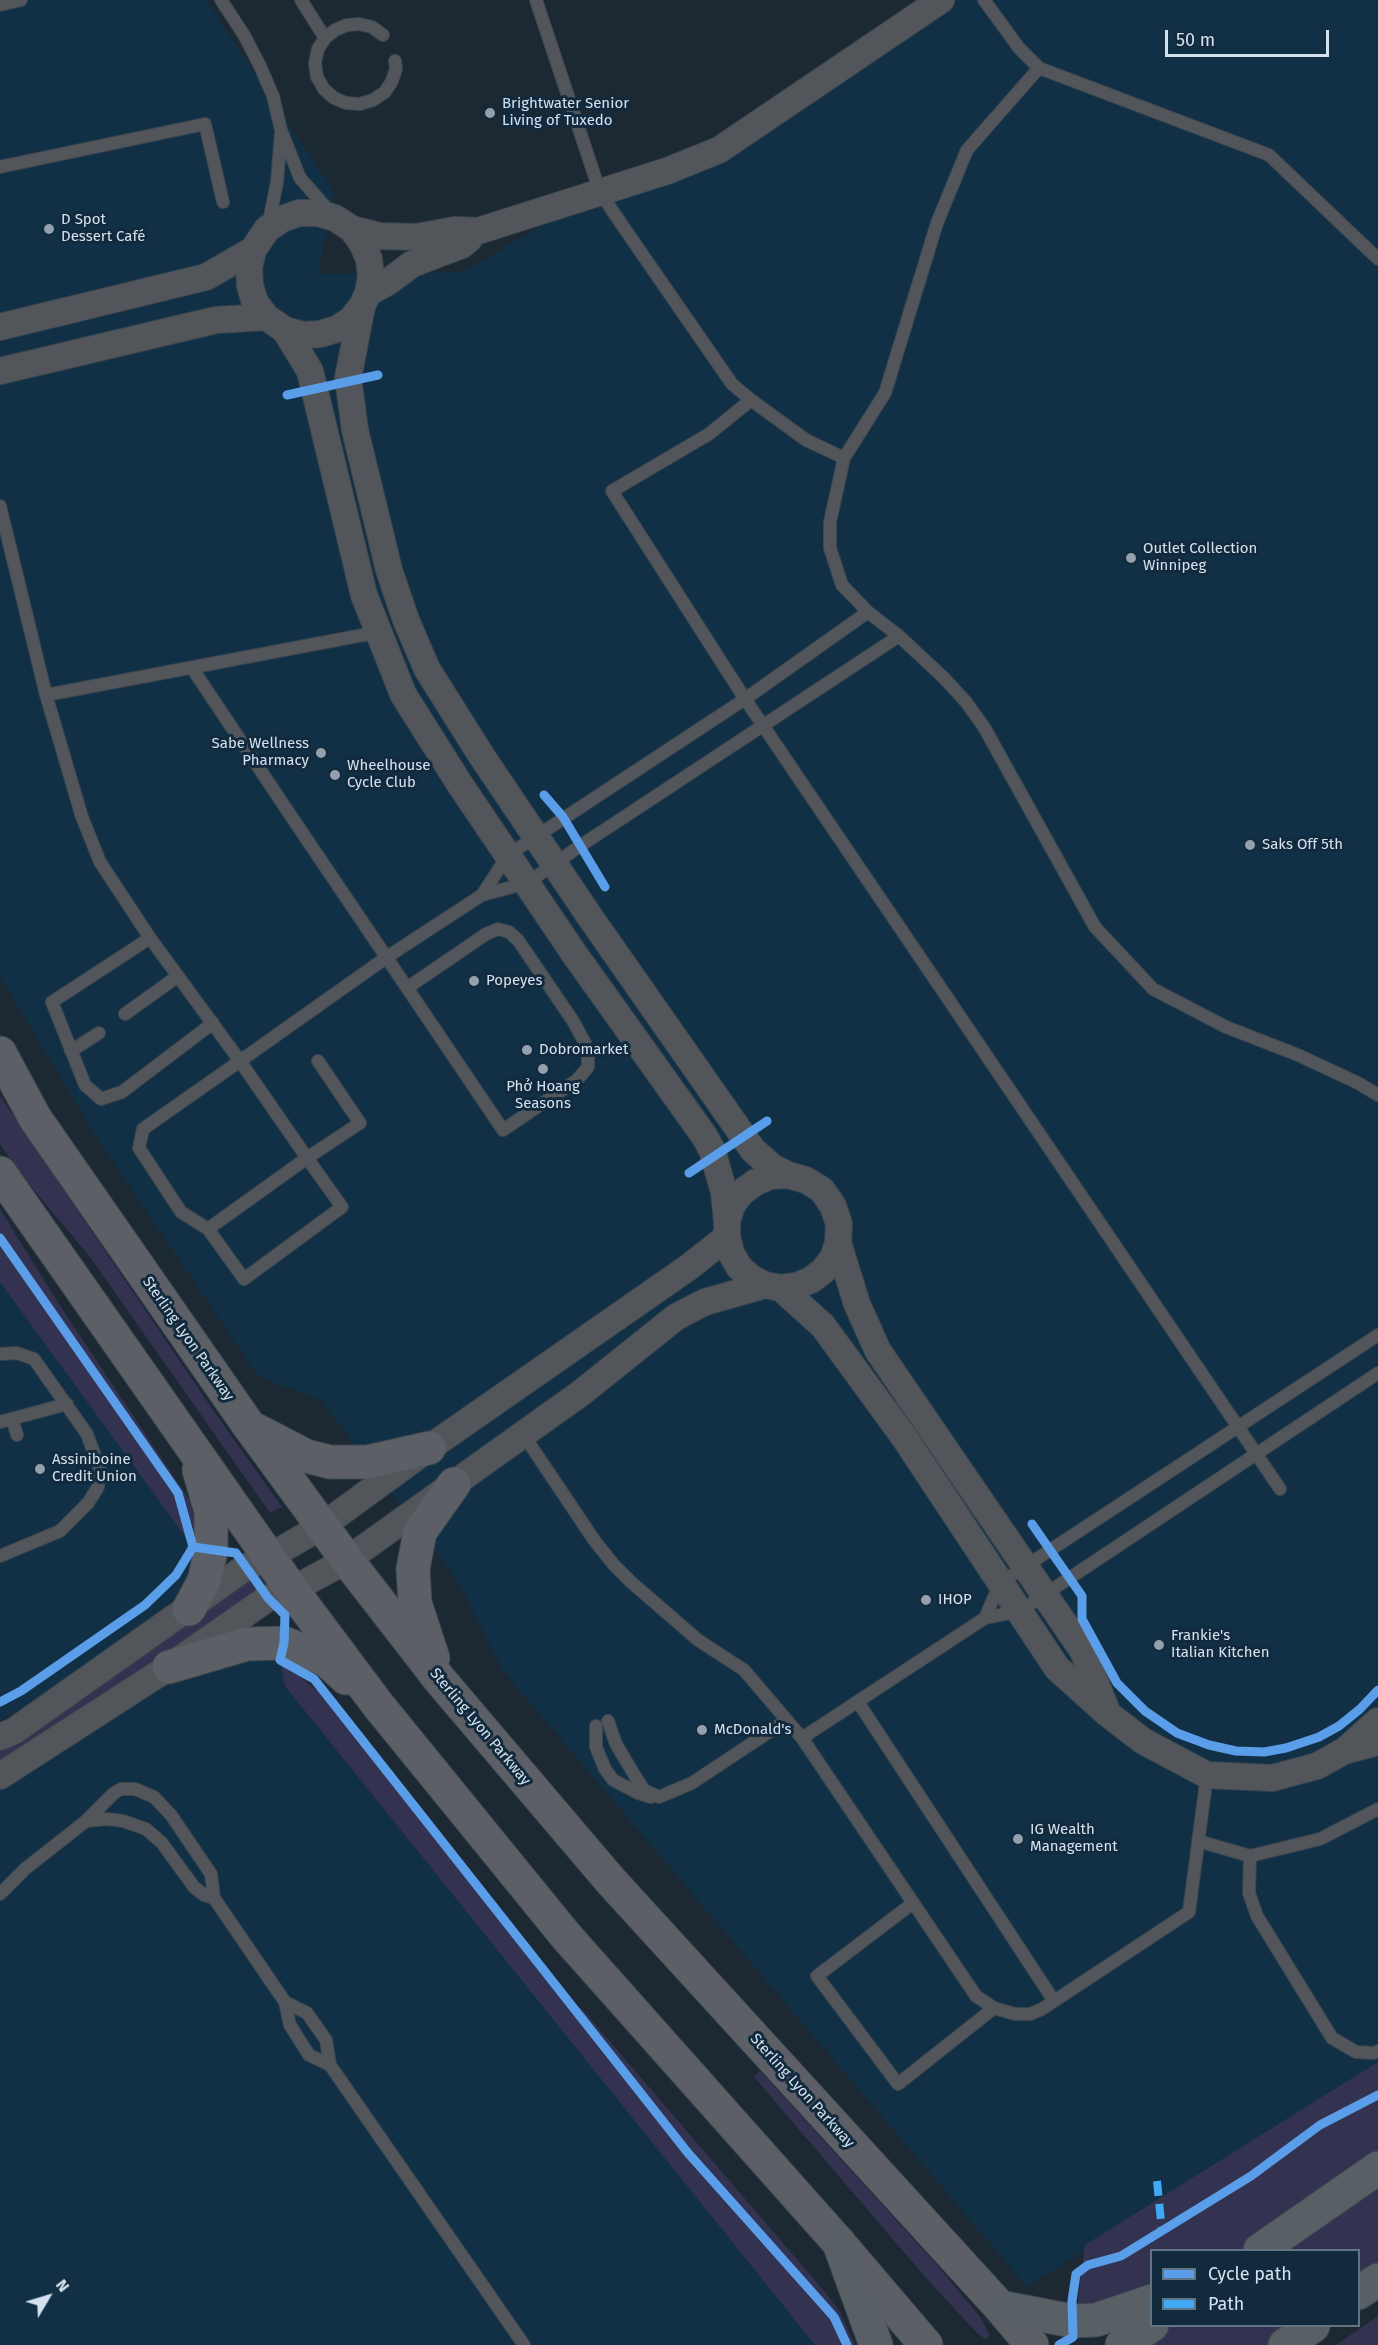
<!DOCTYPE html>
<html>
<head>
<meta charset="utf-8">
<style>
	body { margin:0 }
	#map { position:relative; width:1378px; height:2345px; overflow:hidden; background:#1c2933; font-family:"Fira Sans",sans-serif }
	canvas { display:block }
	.legend { position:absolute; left:1150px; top:2249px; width:210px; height:78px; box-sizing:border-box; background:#122a3d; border:2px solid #607484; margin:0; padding:8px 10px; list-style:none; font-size:18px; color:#d4e2ef }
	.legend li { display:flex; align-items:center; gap:12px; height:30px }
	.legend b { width:30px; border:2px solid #607484 }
	.north { position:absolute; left:18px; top:2267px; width:60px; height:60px; -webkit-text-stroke:4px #122a3d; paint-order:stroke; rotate:52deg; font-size:16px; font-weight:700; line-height:24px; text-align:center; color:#d4e2ef }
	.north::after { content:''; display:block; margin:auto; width:21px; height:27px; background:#d4e2ef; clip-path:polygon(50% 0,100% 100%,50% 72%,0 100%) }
	.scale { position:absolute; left:1165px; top:30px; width:164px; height:27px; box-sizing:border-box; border:3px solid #d4e2ef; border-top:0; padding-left:8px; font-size:18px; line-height:21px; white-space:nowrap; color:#d4e2ef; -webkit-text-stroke:4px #122a3d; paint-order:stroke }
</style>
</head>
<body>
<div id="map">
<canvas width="1378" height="2345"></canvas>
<ul class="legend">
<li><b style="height:8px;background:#5a9eea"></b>Cycle path</li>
<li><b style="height:8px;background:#3fa9f5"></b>Path</li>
</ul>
<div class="north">N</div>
<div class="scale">50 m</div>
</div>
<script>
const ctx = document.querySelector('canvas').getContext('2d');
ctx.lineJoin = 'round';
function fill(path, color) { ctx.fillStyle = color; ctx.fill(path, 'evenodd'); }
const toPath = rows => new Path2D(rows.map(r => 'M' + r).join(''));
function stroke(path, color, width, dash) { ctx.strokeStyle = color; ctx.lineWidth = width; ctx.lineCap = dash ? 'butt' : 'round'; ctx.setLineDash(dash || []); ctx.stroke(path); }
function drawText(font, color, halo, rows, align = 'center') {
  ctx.font = font + ' "Fira Sans",sans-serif'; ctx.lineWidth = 6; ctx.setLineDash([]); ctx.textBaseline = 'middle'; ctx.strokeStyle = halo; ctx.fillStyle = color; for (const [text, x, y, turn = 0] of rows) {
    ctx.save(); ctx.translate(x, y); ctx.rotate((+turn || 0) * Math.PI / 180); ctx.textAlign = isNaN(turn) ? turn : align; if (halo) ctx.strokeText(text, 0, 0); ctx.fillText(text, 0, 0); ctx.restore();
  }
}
const built = toPath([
	[0,0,206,0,334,192,318,274,463,272,600,192,667,171,941,0,1378,0,1378,2062,1027,2287,502,1670,460,1584,321,1400,258,1376,98,1139,0,977],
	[0,1282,187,1539,195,1553,189,1585,172,1601,133,1633,63,1682,0,1721],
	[284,1643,280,1660,285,1686,815,2345,0,2345,0,1776,169,1667]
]);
const green = toPath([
	[0,1096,215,1413,282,1507,270,1513,90,1257,19,1172,0,1144],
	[0,1209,57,1301,190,1501,201,1542,187,1539,0,1282],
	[269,1557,292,1590,0,1776,0,1737],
	[280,1660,321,1694,553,1989,582,2009,825,2292,840,2312,855,2345,815,2345,807,2335,285,1686],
	[1378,2062,1378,2280,1359,2293,1358,2250,1152,2250,1151,2301,1074,2330,1085,2245],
	[760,2071,936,2264,981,2318,990,2336,985,2339,977,2333,927,2279,754,2077],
	[1378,2316,1378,2345,1336,2345],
	[1151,2325,1313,2326,1285,2345,1123,2345]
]);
const service = toPath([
	[221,0,244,35,260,66,273,96,281,130,300,178,330,212],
	[301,0,325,38],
	[536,0,600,192,622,225,732,384,751,400,806,440,844,458],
	[984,0,1019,48,1039,68],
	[0,5,21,0],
	[383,35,372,27,359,24,347,25,335,30,325,38,318,49,315,63,317,77,324,89,334,98,346,103,360,104,373,100,385,92,392,81,396,69,395,61],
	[0,167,205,124,223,202],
	[268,227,277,182,281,134],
	[1378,259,1269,155,1039,68,967,150,937,223,885,393,844,458,830,522,830,548,842,585,868,612,899,636,943,677,966,702,984,727,1095,927,1153,989,1226,1027,1298,1055,1358,1083,1378,1095],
	[751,400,709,434,612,491,745,699,1280,1489],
	[0,506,46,695,82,817,100,862,150,938,240,1061,387,957,482,895,527,883,580,846,899,636],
	[192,668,289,813,503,1130,577,1080,588,1067,588,1054,585,1043,573,1021,518,940,509,932,498,929,486,934,407,988],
	[46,695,379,632],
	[482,895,508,855,745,699,868,612],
	[150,938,52,1002,85,1085,101,1099,122,1092,213,1023],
	[125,1014,178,976],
	[71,1051,99,1033],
	[208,1229,181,1212,139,1148,143,1129,240,1061,307,1158,342,1207,244,1279,208,1229,307,1158,360,1123,318,1061],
	[0,1354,17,1353,34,1359,87,1434,100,1470,98,1487,88,1503,60,1531,0,1556],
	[12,1419,17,1435],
	[0,1422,67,1404],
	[523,1434,594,1540,614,1565,631,1582,698,1640,744,1670,802,1738,976,1996,994,2008,1015,2014,1030,2014,1042,2009,1189,1912,1207,1775],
	[985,1618,1000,1583,1378,1335],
	[858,1702,1054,2001],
	[608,1721,616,1744,635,1776,644,1790,659,1797,692,1783,787,1720],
	[596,1726,596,1747,605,1769,613,1780,638,1793,651,1797],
	[802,1738,985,1618,1020,1611,1378,1373],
	[86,1821,107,1819,123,1821,146,1829,162,1843,194,1887,204,1895,214,1898],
	[1198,1841,1250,1856,1320,1839,1378,1809],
	[1250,1856,1249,1893,1257,1916,1332,2038,1356,2052,1374,2053,1378,2051],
	[0,1894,25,1869,86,1821,114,1793,121,1789,135,1789,154,1797,171,1815,211,1874,214,1898,285,2002,290,2025,309,2055,330,2065],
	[913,1903,817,1976,898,2084,994,2008],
	[285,2002,307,2013,326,2040,330,2065,524,2345]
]);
const minor = toPath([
	[352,229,380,236,416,237,455,230,478,231,667,171,719,150,941,0],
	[368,293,388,282,412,264,462,245,469,239],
	[362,306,351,320,337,329,320,334,303,335,285,330,266,317,255,302,250,286,249,267,253,250,267,229,282,219,299,213,318,213,335,218,352,229,362,243,369,259,371,276,368,293,362,306,348,378,355,430,389,570,406,620,427,669,481,755,590,917,753,1150,772,1167,788,1175,806,1180,822,1190,833,1206,839,1224,838,1243,833,1258,823,1271,811,1280,796,1286,781,1288,765,1285,751,1278,739,1267,731,1253,727,1237,727,1221,732,1205,742,1192,756,1182,771,1176,788,1175],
	[0,327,206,277,253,250],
	[285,330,310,371,364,595,403,694,459,783,573,952,705,1137,712,1150,724,1192,727,1221],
	[0,371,216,320,266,317],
	[838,1243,857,1304,878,1351,1083,1651,1106,1709],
	[781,1288,823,1326,904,1437,1057,1668,1108,1714,1143,1741,1207,1775,1272,1778,1317,1766,1344,1751,1378,1742],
	[0,1737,14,1731,246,1567,269,1557,322,1526,429,1448,689,1267,727,1237],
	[1349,1747,1378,1721],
	[0,1776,169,1667,268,1598,292,1590,347,1560,581,1393,676,1317,705,1302,765,1285]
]);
const secondary = toPath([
	[0,1053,35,1118,249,1426,347,1560,440,1680,610,1880,1000,2307,1032,2345],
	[0,1173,292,1590,378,1705,566,1936,839,2243,926,2345],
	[256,1430,306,1456,330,1462,367,1462,429,1448],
	[189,1609,204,1581,211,1551,211,1511,199,1470],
	[433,1658,415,1603,413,1569,420,1532,454,1484],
	[169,1667,247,1644,284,1643,326,1660,346,1678]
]);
const primary = toPath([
	[839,2243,876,2345],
	[1260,2250,1378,2168],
	[1358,2293,1378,2280],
	[1000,2307,1072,2321,1096,2320,1152,2301],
	[1122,2345,1152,2325],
	[1285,2345,1313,2326]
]);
const quiet = toPath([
	[1157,2181,1162,2231]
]);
const cycleway = toPath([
	[287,395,378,375],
	[544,795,563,817,605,887],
	[689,1173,767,1121],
	[0,1238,178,1493,193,1547,236,1553,268,1598,285,1615,284,1643,280,1660,314,1679,688,2153,834,2317,847,2345],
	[1032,1524,1082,1596,1082,1619,1117,1683,1145,1711,1177,1733,1209,1745,1236,1751,1264,1752,1286,1748,1319,1737,1339,1726,1360,1709,1378,1690],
	[0,1702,21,1691,145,1605,176,1575,193,1547],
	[1059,2345,1073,2337,1072,2301,1076,2274,1088,2265,1121,2256,1251,2176,1320,2125,1378,2095]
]);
const markers = [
	[490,113,6,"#94a1ad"],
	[49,229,6,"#94a1ad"],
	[1131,558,6,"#94a1ad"],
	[321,753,6,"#94a1ad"],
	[335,775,6,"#94a1ad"],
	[1250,845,6,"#94a1ad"],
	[474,981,6,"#94a1ad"],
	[527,1050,6,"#94a1ad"],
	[543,1069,6,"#94a1ad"],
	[40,1469,6,"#94a1ad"],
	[926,1600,6,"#94a1ad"],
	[1159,1645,6,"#94a1ad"],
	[702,1730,6,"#94a1ad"],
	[1018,1839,6,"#94a1ad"]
];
const poiNames = [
	["Brightwater Senior",502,104],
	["Living of Tuxedo",502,121],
	["D Spot",61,220],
	["Dessert Café",61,237],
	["Outlet Collection",1143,549],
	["Winnipeg",1143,566],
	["Sabe Wellness",309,744,"right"],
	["Pharmacy",309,761,"right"],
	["Wheelhouse",347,766],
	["Cycle Club",347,783],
	["Saks Off 5th",1262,845],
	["Popeyes",486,981],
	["Dobromarket",539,1050],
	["Phở Hoang",543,1087,"center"],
	["Seasons",543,1104,"center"],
	["Assiniboine",52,1460],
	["Credit Union",52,1477],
	["IHOP",938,1600],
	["Frankie's",1171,1636],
	["Italian Kitchen",1171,1653],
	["McDonald's",714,1730],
	["IG Wealth",1030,1830],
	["Management",1030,1847]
];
const streetNames = [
	["Sterling Lyon Parkway",188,1339,55],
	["Sterling Lyon Parkway",480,1727,50],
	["Sterling Lyon Parkway",802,2091,48]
];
fill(built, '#123045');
fill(green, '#333351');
stroke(service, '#3b464f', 14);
stroke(minor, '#3b464f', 28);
stroke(secondary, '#3b464f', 35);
stroke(primary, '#3b464f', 35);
stroke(service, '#52565b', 12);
stroke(minor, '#52565b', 26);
stroke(secondary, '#5c6066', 33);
stroke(primary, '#585f65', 33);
stroke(quiet, '#3fa9f5', 8, [15, 8]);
stroke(cycleway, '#5a9eea', 9);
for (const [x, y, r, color] of markers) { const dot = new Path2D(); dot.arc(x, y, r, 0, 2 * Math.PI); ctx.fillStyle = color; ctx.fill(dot); stroke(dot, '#122a3d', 2); }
drawText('15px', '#d4e2ef', '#122a3d', poiNames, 'left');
drawText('15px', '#d4e2ef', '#122a3d', streetNames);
</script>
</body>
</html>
